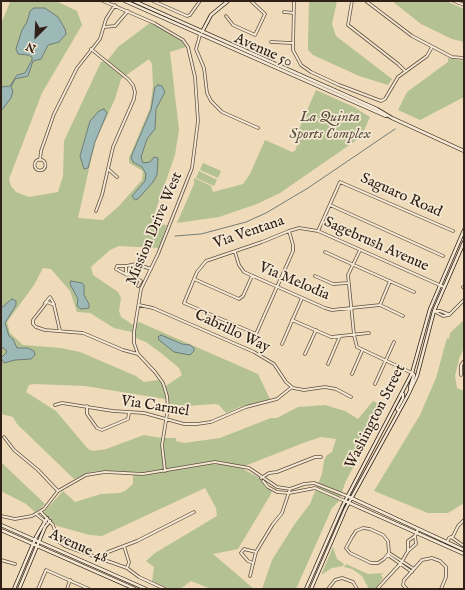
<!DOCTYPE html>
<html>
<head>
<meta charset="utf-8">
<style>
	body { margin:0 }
	#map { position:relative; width:465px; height:590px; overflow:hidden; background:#efdbb9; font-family:"IM FELL English",serif }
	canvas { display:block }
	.frame { position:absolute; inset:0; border:2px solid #302018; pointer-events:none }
	.north { position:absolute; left:16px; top:16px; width:40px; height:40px; -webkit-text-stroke:3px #f5e8d2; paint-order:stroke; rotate:204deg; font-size:11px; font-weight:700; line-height:16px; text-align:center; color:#302018 }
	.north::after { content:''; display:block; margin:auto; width:14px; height:18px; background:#302018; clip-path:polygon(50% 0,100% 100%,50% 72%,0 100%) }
</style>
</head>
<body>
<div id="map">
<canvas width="465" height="590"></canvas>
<div class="frame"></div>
<div class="north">N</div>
</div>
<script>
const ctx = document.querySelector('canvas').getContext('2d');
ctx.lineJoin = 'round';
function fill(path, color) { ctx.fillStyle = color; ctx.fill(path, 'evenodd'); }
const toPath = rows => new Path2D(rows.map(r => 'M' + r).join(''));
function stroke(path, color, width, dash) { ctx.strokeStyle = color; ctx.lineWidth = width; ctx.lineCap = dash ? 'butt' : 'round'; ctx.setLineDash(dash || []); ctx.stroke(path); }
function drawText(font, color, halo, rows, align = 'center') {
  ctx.font = font + ' "IM FELL English",serif'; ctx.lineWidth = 3.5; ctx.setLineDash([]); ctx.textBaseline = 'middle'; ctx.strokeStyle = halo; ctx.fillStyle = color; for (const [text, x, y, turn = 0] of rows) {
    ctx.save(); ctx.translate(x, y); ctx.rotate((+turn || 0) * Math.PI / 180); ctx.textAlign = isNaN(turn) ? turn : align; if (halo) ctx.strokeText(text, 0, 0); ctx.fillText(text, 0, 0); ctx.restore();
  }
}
const green = toPath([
	[9,1,56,1,77,11,82,25,42,93,9,179,11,186,16,192,29,197,58,192,63,176,64,141,101,62,107,61,118,47,150,23,176,35,184,44,186,47,170,52,179,130,175,155,153,218,152,224,167,225,159,248,119,246,110,250,91,267,93,275,118,292,121,298,119,311,121,317,133,325,139,322,258,374,270,399,240,407,226,413,219,405,215,404,187,406,170,404,165,399,85,386,33,384,29,385,26,392,56,411,88,449,93,451,106,449,144,435,161,438,176,438,176,441,184,443,220,438,271,418,277,418,298,407,325,405,345,411,358,419,373,401,382,405,383,410,345,483,339,501,332,508,296,589,262,589,272,560,294,525,310,504,322,474,324,461,326,456,332,452,336,439,321,437,306,442,247,465,243,469,258,477,272,490,271,494,238,549,213,554,254,589,211,589,191,581,180,589,169,589,152,582,154,567,146,561,155,553,217,516,216,508,205,488,102,536,90,535,57,526,44,514,44,512,63,491,75,502,101,494,119,493,125,491,133,484,133,476,132,473,101,471,91,472,74,479,17,424,13,417,1,414,1,24,10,2],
	[149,59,152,64,153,86,150,108,129,158,129,163,143,171,142,180,119,206,103,220,78,218,95,142,115,99,121,79],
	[43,268,51,269,70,291,77,312,90,313,114,328,132,332,136,338,146,342,161,353,179,368,182,375,166,386,158,380,144,382,136,376,80,352,61,348,23,345,10,333,7,322,34,285],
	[309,1,337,1,332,24,336,36,392,79,388,85,359,76,313,55,308,50,308,44],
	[392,1,446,1,464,9,464,42,452,39,421,24],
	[448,58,464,61,464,97,420,120,398,110,407,92,448,62],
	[316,90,354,107,370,117,361,137,280,193,257,204,219,217,177,223,194,184,194,178,211,186,213,192,243,184,250,174,265,140,292,152,295,151,302,133,298,131],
	[203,163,221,171,218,178,200,170],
	[199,171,217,180,214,186,196,178],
	[464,320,464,348,459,359,455,376,457,388,464,391,464,503,448,513,428,513,374,491,420,415,436,378,447,338,449,339,450,333],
	[1,462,45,504,40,509,35,512,26,504,1,491],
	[333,547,337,559,344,564,343,566,332,568,321,575],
	[346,564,368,574,384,573,381,575,383,578,375,589,369,589,362,576,352,569,344,567]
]);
const water = toPath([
	[34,8,45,8,58,17,65,29,66,34,59,42,48,45,41,59,33,61,28,76,15,79,11,87,13,91,11,98,1,111,1,87,10,86,17,75,25,73,32,60,32,57,28,55,18,54,16,49,22,30,27,22,30,11,34,8],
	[158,85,162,86,165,92,156,109,155,129,147,139,141,157,143,163,150,162,154,157,158,158,157,175,153,182,138,199,135,200,132,196,145,181,146,174,142,167,133,162,131,157,151,110,155,87,158,85],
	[104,109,107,113,95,142,88,168,84,169,80,156,90,121,99,111,104,109],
	[71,281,82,283,84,285,84,295,89,304,89,308,81,309,77,306,78,299,70,284,71,281],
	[12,299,16,301,16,305,5,323,9,336,13,339,17,348,28,348,34,351,35,355,31,359,15,360,4,363,1,358,7,352,5,349,1,347,1,308,12,299],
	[161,335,182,344,190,345,194,348,194,351,190,355,174,352,159,340,158,337,161,335]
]);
const stream = toPath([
	[175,236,201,234,246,222,266,213,308,188,395,129]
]);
const street = toPath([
	[103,1,154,23,183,40,188,47,195,77,198,121,192,168,158,254,141,289,134,332,134,343,138,354,155,372,163,383,167,396,168,408,162,445,165,471],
	[153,1,187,16,190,15,200,1],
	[294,1,293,50,301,65,311,72,339,85,381,101,385,99,398,77,427,56,432,47],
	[352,1,348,25,398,64,405,71],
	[366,1,412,36,452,57,464,58],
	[454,1,464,5],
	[284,12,294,13],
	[226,16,233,25,255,35,265,14,251,1],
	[104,27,115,26,128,11],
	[200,35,196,49,204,68,207,93,211,101,222,112,258,128],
	[271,42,292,43],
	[91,49,128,79,133,85,135,92,134,99,113,147,102,195,96,211],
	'34.5 165a5.5 5.5 0 1 1 11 0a5.5 5.5 0 1 1-11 0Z',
	[40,160,41,151,54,114,77,68,100,39,106,19,115,5],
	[108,169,117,177],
	[330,205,443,256],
	[289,231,293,245,293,251,256,334,184,303,197,272,206,261,262,242,289,231,299,228,318,231,444,287],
	[318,231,340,182,453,231],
	[360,250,348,275,354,335,357,347,412,373],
	[235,252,239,265,244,272,325,308,332,310,380,305,403,316],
	[325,252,414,292],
	[126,266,117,266,116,269,127,275],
	[315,276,333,284,348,283],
	[194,279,239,299,243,296,252,276],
	[138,286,141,281,126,273,126,266,136,264,151,269],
	[463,287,464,288],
	[45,303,50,297,54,304],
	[139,305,153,308,254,352,274,364,286,382,293,388,304,390,325,387,336,389,351,397],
	[380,305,390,281],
	[434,311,443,316,449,315,464,300],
	[434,311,440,311,448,314],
	[292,320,331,337,369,333],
	[60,331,54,305,47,302,33,320,33,324,36,327,45,330,83,333,123,350,138,354],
	[282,344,302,298],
	[305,354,316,330],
	[328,364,340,336],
	[352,374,362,351],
	[461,375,461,365,464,361],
	[375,384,394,342],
	[55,405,62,403,113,411,144,413,184,424,197,424,211,422,246,407,277,399,292,387],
	[87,406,87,414,97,428,102,430,128,419,129,413],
	[4,437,14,450,38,470,58,491],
	[261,478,269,473,277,472,315,457,321,457],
	[263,481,268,487,277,492,289,493,315,488,345,501],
	[41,512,53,525,59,542,65,546,127,568,139,577,165,589],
	[36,514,46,522],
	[1,516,15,519,32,516,44,509,58,491,86,475,105,472,143,474,215,462,249,468,277,487,290,489,304,484,314,483,347,496],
	[363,528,370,529,383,535,388,541,389,553,384,559,378,563,371,563,350,553,346,548,352,537,356,531,363,528],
	[415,536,408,541,408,551,416,544,415,536,418,529],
	[452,538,458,526,464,520],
	[447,542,449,538,451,537,464,546],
	[124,546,129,562,127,568],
	[389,553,414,569],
	[388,555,412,572],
	[100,558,108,552,137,541,194,512],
	[1,560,15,564],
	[253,563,248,561,241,553,244,549,256,552],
	[250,576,256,552,273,524,282,513,290,489],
	[38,589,46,570,89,589],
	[67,589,70,580],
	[328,589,335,580,342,578,353,582,357,589],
	[377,589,401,563,408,551],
	[407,589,403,585,404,580,422,560,432,558,440,561,446,567,446,577,441,589]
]);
const secondary = toPath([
	[125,1,386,116],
	[134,1,377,109,392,118,464,151],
	[202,32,211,15,228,1],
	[410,390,410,387,414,375,412,373],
	[399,411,397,409,403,398,403,394],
	[347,496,464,550],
	[345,501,464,554],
	[1,525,146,589],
	[1,530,135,589],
	[14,589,36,537,47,518],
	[19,589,45,527,50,521],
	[306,589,342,507,412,373,430,309,464,230],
	[311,589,346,508,408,395,417,376,434,311,464,242]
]);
const streetNames = [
	["Avenue 50",263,51,24],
	["Saguaro Road",401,196,24],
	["Mission Drive West",155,229,-67],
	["Via Ventana",249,233,-19],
	["Sagebrush Avenue",376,245,24],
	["Via Melodia",294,282,23],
	["Cabrillo Way",232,332,25],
	["Via Carmel",155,407,9],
	["Washington Street",376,417,-63],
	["Avenue 48",78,547,24]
];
const parkNames = [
	["La Quinta",330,118],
	["Sports Complex",330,135]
];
fill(green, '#b4c192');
fill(water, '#9cb9b7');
stroke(water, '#717c77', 1);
stroke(stream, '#717c77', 1);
stroke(street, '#604f40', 3.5);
stroke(secondary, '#302018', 4);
stroke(street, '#f5e8d2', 2);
stroke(secondary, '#f5e8d2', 2.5);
drawText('15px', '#302018', '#f5e8d2', streetNames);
drawText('italic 15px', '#58503d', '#f5e8d2', parkNames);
</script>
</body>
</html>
